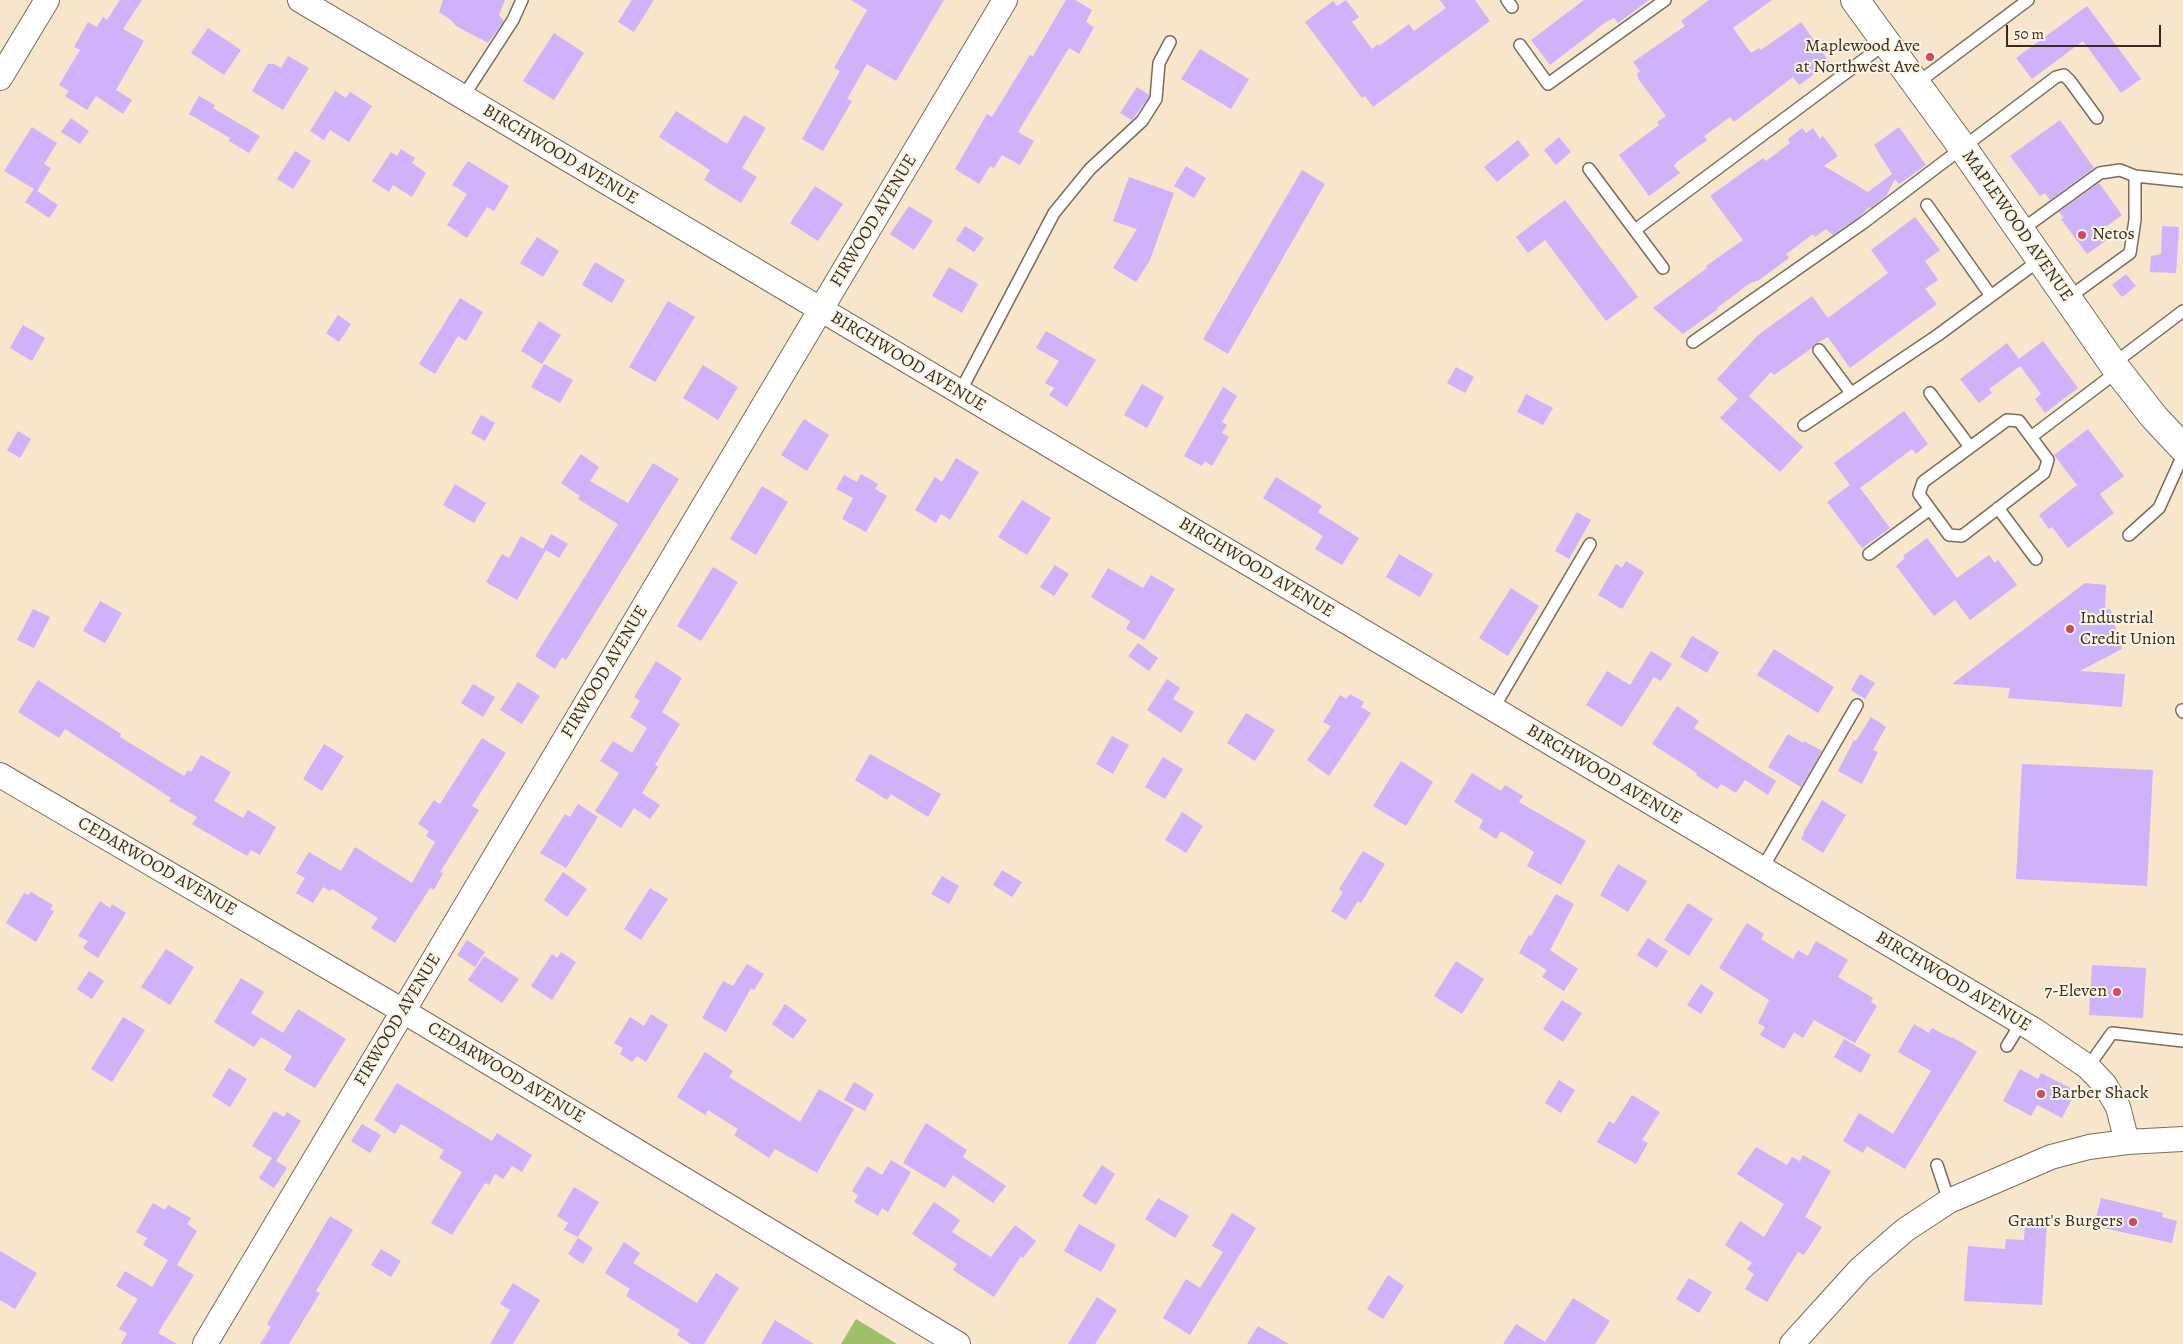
<!DOCTYPE html>
<html>
<head>
<meta charset="utf-8">
<style>
	body { margin:0 }
	#map { position:relative; width:2183px; height:1344px; overflow:hidden; background:#f7e5cc; font-family:Alegreya,serif }
	canvas { display:block }
	.scale { position:absolute; left:2006px; top:25px; width:155px; height:22px; box-sizing:border-box; border:2px solid #3b2a1e; border-top:0; padding-left:6px; font-size:15px; line-height:18px; white-space:nowrap; color:#3b2a1e; -webkit-text-stroke:4px #fcf5e5; paint-order:stroke }
</style>
</head>
<body>
<div id="map">
<canvas width="2183" height="1344"></canvas>
<div class="scale">50 m</div>
</div>
<script>
const ctx = document.querySelector('canvas').getContext('2d');
ctx.lineJoin = 'round';
function fill(path, color) { ctx.fillStyle = color; ctx.fill(path, 'evenodd'); }
const toPath = rows => new Path2D(rows.map(r => 'M' + r).join(''));
function stroke(path, color, width, dash) { ctx.strokeStyle = color; ctx.lineWidth = width; ctx.lineCap = dash ? 'butt' : 'round'; ctx.setLineDash(dash || []); ctx.stroke(path); }
function drawText(font, color, halo, rows, align = 'center') {
  ctx.font = font + ' Alegreya,serif'; ctx.lineWidth = 4; ctx.setLineDash([]); ctx.textBaseline = 'middle'; ctx.strokeStyle = halo; ctx.fillStyle = color; for (const [text, x, y, turn = 0] of rows) {
    ctx.save(); ctx.translate(x, y); ctx.rotate((+turn || 0) * Math.PI / 180); ctx.textAlign = isNaN(turn) ? turn : align; if (halo) ctx.strokeText(text, 0, 0); ctx.fillText(text, 0, 0); ctx.restore();
  }
}
const green = toPath([
	[856,1319,897,1344,841,1344]
]);
const building = toPath([
	[120,0,142,0,123,29,144,41,116,90,132,100,123,114,96,96,87,110,65,96,69,91,59,85,80,50,74,47,88,22,97,27,103,17,107,20],
	[443,0,505,0,499,15,504,21,488,43,456,26,451,20,439,12],
	[632,0,654,0,634,32,618,22],
	[851,0,944,0,896,81,867,64,847,99,852,101,823,151,802,139,840,71,834,68,867,10],
	[1066,0,1075,0,1092,10,1086,22,1094,27,1079,54,1069,48,1018,132,1034,141,1020,165,1002,155,994,168,990,166,979,184,955,169,987,114,992,117,1030,55,1033,56],
	[1346,0,1359,17,1352,22,1372,49,1378,44,1379,46,1409,24,1414,31,1446,8,1440,0,1475,0,1490,21,1373,107,1365,96,1362,98,1305,22,1333,1,1337,6],
	[1584,0,1649,0,1618,23,1614,18,1606,22,1550,65,1531,40],
	[1709,0,1772,0,1733,28,1751,53,1759,48,1761,50,1801,22,1830,63,1799,85,1793,77,1734,122,1730,117,1704,136,1707,140,1677,162,1674,166,1680,173,1649,196,1619,155,1659,125,1657,122,1666,116,1639,80,1637,74,1640,71,1633,62,1685,26,1681,21],
	[2087,6,2141,79,2121,93,2083,41,2032,79,2016,58],
	[208,28,241,50,224,75,191,53],
	[554,33,584,53,554,100,523,81],
	[1200,49,1249,79,1231,109,1181,79],
	[288,56,309,68,283,110,252,91,268,64,274,64,281,68],
	[1137,87,1149,95,1149,97,1132,120,1120,113],
	[335,91,346,98,350,92,372,106,349,142,330,130,324,140,310,131],
	[199,96,215,105,213,108,260,136,249,153,229,141,230,138,189,114],
	[676,111,727,144,744,115,766,128,742,168,757,177,741,203,704,180,710,170,659,137],
	[71,118,89,131,80,144,61,132],
	[2060,120,2094,168,2050,200,2045,193,2040,196,2010,156],
	[32,127,57,143,44,164,51,168,37,191,58,205,49,218,25,202,34,189,4,171],
	[1899,127,1926,165,1899,184,1895,179,1886,196,1871,208,1869,207,1859,217,1833,235,1826,229,1815,237,1813,234,1786,254,1789,258,1759,280,1750,283,1717,308,1718,309,1683,334,1653,308,1707,268,1706,266,1743,240,1710,196,1763,158,1766,161,1790,143,1788,139,1802,128,1806,133,1813,128,1820,139,1823,136,1838,156,1824,166,1868,192,1892,174,1874,145],
	[1559,137,1571,152,1556,165,1544,150],
	[1518,140,1530,155,1497,182,1484,167],
	[401,149,415,158,412,163,426,173,412,197,393,185,389,192,372,181,391,152,397,156],
	[295,151,311,161,293,189,277,179],
	[468,161,509,186,494,211,487,207,467,238,447,225,467,194,452,185],
	[1186,166,1206,178,1194,198,1174,186],
	[1302,170,1325,184,1228,354,1203,339],
	[1129,177,1174,193,1150,260,1136,282,1113,268,1137,229,1113,221],
	[2099,183,2122,215,2103,229,2110,238,2087,254,2061,219,2064,218,2059,212],
	[815,186,843,204,818,241,790,223],
	[1565,200,1638,297,1606,321,1545,240,1528,253,1516,237],
	[909,206,933,221,914,250,890,234],
	[1915,217,1940,250,1925,261,1938,280,1925,289,1937,304,1850,368,1828,337,1815,344,1812,348,1774,375,1771,372,1749,396,1803,447,1780,472,1720,418,1738,399,1717,379,1758,335,1812,296,1828,318,1888,273,1871,250],
	[965,226,984,238,974,252,956,240],
	[2162,226,2179,227,2176,273,2150,272,2151,256,2161,254],
	[537,237,559,251,543,277,520,263],
	[595,262,625,280,612,303,582,285],
	[949,267,978,284,962,313,932,296],
	[2126,274,2136,286,2122,297,2112,285],
	[460,298,483,312,466,341,458,336,435,374,419,364],
	[668,301,695,317,655,382,629,367],
	[338,315,351,324,339,342,326,333],
	[539,321,561,335,542,364,521,351],
	[23,325,45,338,32,361,10,348],
	[1046,331,1096,360,1067,407,1049,395,1054,388,1045,383,1059,361,1036,348],
	[2043,341,2078,388,2045,413,2035,399,2041,394,2020,366,1989,389,1992,393,1979,403,1960,379,2007,343,2019,359],
	[544,364,573,380,560,403,531,387],
	[703,365,738,387,718,420,683,398],
	[1456,367,1474,377,1465,393,1447,383],
	[1142,384,1164,397,1147,428,1124,415],
	[1223,387,1237,396,1222,422,1227,425,1222,433,1229,437,1212,466,1205,461,1202,466,1184,456],
	[1526,394,1553,408,1543,425,1517,412],
	[1904,411,1928,444,1916,454,1912,449,1860,488,1890,528,1862,548,1827,502,1850,485,1834,463],
	[481,415,495,423,485,441,471,433],
	[804,419,829,435,807,471,781,455],
	[2088,429,2124,476,2100,494,2114,513,2068,548,2052,527,2049,529,2039,515,2077,485,2054,455],
	[18,431,31,439,20,458,7,450],
	[581,454,599,467,590,481,628,503,653,463,679,479,566,660,562,657,555,669,535,656,618,524,578,499,580,496,561,483],
	[956,458,979,472,950,520,941,514,936,523,915,510,935,477,942,482],
	[861,474,878,484,875,489,887,496,866,532,842,519,853,498,836,489,844,475,857,482],
	[1276,477,1322,506,1318,512,1359,538,1342,565,1315,549,1323,536,1263,498],
	[455,484,486,503,474,523,443,505],
	[762,486,788,502,756,555,730,539],
	[1022,500,1051,518,1027,555,998,537],
	[1577,512,1591,520,1569,559,1555,551],
	[551,534,568,544,559,558,546,550,517,600,486,582,502,554,509,558,521,536,543,549],
	[1927,538,1957,578,1989,555,1995,563,1998,560,2017,585,1970,620,1955,600,1934,616,1896,566,1905,558,1903,556],
	[1399,554,1433,574,1420,597,1386,577],
	[1626,561,1644,572,1622,609,1598,595,1616,564,1622,568],
	[1055,565,1069,574,1054,596,1040,587],
	[713,567,738,582,701,641,677,626],
	[1108,568,1143,588,1151,575,1175,589,1144,640,1126,629,1130,621,1091,597],
	[2085,583,2106,585,2105,610,2110,609,2122,649,2080,671,2125,674,2122,707,2008,698,2010,688,1952,684],
	[1511,588,1539,606,1508,656,1479,638],
	[100,601,122,613,105,643,83,631],
	[33,609,50,617,34,648,17,640],
	[1692,636,1719,652,1707,673,1680,657],
	[1138,643,1158,658,1149,671,1128,656],
	[1774,649,1834,687,1818,713,1757,675],
	[1651,651,1672,664,1661,681,1654,677,1622,727,1586,705,1607,671,1630,685],
	[656,661,682,678,662,712,680,724,655,765,658,767,642,793,660,805,650,819,634,808,621,828,595,811,619,773,600,761,613,741,632,753,647,728,630,717,640,701,634,697],
	[1860,674,1875,683,1865,699,1851,690],
	[1167,679,1180,688,1173,699,1194,712,1181,733,1147,710],
	[38,680,121,734,120,737,184,776,188,770,191,772,201,755,231,772,214,801,243,818,248,810,276,827,260,855,251,850,247,856,192,824,197,817,169,801,171,798,65,729,59,738,18,712],
	[518,682,540,696,522,724,500,710],
	[473,684,495,697,483,717,461,703],
	[1350,694,1364,702,1361,707,1371,713,1329,776,1307,760,1331,726,1323,722,1340,695,1346,699],
	[1677,706,1699,721,1694,728,1776,781,1768,795,1745,780,1736,793,1721,784,1717,789,1696,775,1697,773,1652,744],
	[1246,713,1275,730,1255,761,1227,743],
	[1871,717,1886,727,1873,750,1878,752,1862,784,1838,771,1854,740,1856,741],
	[1788,734,1803,743,1804,741,1822,751,1801,787,1768,767],
	[1112,736,1129,745,1113,774,1096,764],
	[482,738,506,753,472,806,479,810,440,872,443,873,434,890,430,888,395,943,371,928,378,918,332,889,330,891,323,887,313,903,296,893,305,878,296,873,309,852,341,871,355,847,412,883,435,842,426,836,429,831,418,824,434,800,440,804],
	[324,744,344,756,322,791,303,779],
	[870,754,941,794,928,817,891,794,887,800,855,780],
	[1163,757,1183,769,1165,799,1145,787],
	[1401,761,1433,782,1406,826,1373,806],
	[2022,764,2153,770,2147,886,2016,879],
	[1472,773,1501,791,1505,785,1523,796,1519,802,1586,841,1561,885,1527,866,1534,852,1501,831,1496,839,1479,828,1483,820,1454,802],
	[1822,800,1846,815,1823,853,1801,839,1804,834,1803,833],
	[578,804,598,817,566,868,540,853,565,814,570,817],
	[1182,812,1203,826,1186,853,1165,840],
	[1363,851,1385,864,1361,903,1358,901,1346,920,1331,911,1343,892,1339,889],
	[1618,864,1647,881,1628,912,1600,895],
	[1002,870,1022,882,1012,897,993,885],
	[563,872,587,889,567,917,544,900],
	[942,876,959,886,949,904,931,894],
	[650,888,668,899,641,940,624,929],
	[31,892,53,905,50,909,54,911,36,942,6,923,24,893,28,895],
	[1556,894,1574,904,1550,950,1578,969,1564,991,1542,977,1547,970,1519,953,1529,935,1531,936],
	[100,901,110,908,112,904,126,913,98,958,83,948,88,941,78,936],
	[1688,903,1713,919,1689,956,1664,940],
	[1747,923,1764,934,1761,939,1793,959,1798,950,1808,956,1816,941,1848,960,1838,977,1873,998,1871,1002,1877,1006,1855,1043,1814,1020,1803,1038,1794,1032,1784,1049,1760,1035,1765,1027,1758,1023,1769,1000,1719,968],
	[1648,938,1668,951,1657,968,1637,955],
	[467,940,485,952,475,967,457,955],
	[166,949,194,967,170,1005,141,987],
	[561,952,576,962,552,1000,531,986,552,954,557,958],
	[484,956,519,979,502,1003,468,980],
	[1456,961,1484,979,1462,1014,1434,996],
	[747,964,764,974,754,990,751,988,726,1032,702,1018,723,981,733,986],
	[2092,965,2146,968,2143,1018,2089,1015],
	[89,971,104,981,92,999,77,989],
	[241,978,264,992,251,1013,283,1033,298,1009,346,1039,315,1088,284,1070,292,1056,261,1037,254,1047,214,1022],
	[1701,984,1714,993,1701,1014,1687,1005],
	[1562,1000,1582,1013,1563,1042,1543,1029],
	[785,1004,807,1020,793,1039,772,1024],
	[651,1014,668,1025,646,1062,637,1056,632,1062,620,1054,623,1048,614,1043,630,1017,644,1026],
	[123,1017,145,1030,112,1082,91,1069],
	[1914,1024,1929,1033,1932,1028,1951,1038,1952,1037,1977,1052,1905,1169,1867,1146,1863,1153,1843,1141,1859,1113,1893,1134,1931,1071,1898,1052],
	[1844,1039,1871,1055,1861,1073,1834,1057],
	[705,1052,733,1071,729,1077,800,1122,819,1089,854,1109,817,1173,775,1149,769,1158,734,1135,738,1129,708,1110,705,1115,677,1097],
	[229,1068,247,1079,230,1107,212,1096],
	[2020,1069,2038,1079,2041,1073,2076,1091,2062,1118,2037,1105,2031,1116,2003,1101],
	[1559,1080,1575,1090,1561,1113,1545,1103],
	[854,1082,874,1094,865,1111,844,1100],
	[397,1083,492,1141,497,1133,532,1155,522,1172,512,1166,503,1179,495,1174,489,1185,485,1183,452,1235,431,1223,462,1172,439,1158,444,1150,401,1124,395,1134,374,1120],
	[1632,1095,1660,1112,1642,1140,1648,1143,1636,1164,1597,1142,1609,1121,1614,1124],
	[274,1111,284,1117,287,1112,301,1121,276,1161,287,1168,274,1188,259,1178,272,1158,252,1146],
	[926,1123,967,1150,963,1157,1006,1186,993,1203,953,1175,945,1188,903,1163],
	[362,1124,381,1135,370,1153,351,1141],
	[1756,1147,1787,1165,1792,1157,1800,1161,1803,1155,1831,1171,1805,1217,1822,1227,1804,1255,1798,1252,1767,1302,1745,1289,1754,1274,1747,1269,1752,1263,1725,1245,1740,1221,1764,1237,1784,1204,1737,1174],
	[891,1160,911,1172,888,1212,882,1208,878,1216,854,1202,858,1195,852,1191,867,1166,882,1175],
	[1102,1165,1115,1174,1096,1205,1082,1196],
	[574,1187,599,1202,578,1237,564,1230,568,1223,557,1216],
	[1158,1198,1189,1216,1175,1238,1145,1219],
	[2101,1198,2163,1213,2162,1217,2177,1221,2172,1243,2094,1226],
	[934,1202,960,1220,952,1232,991,1257,1015,1225,1036,1241,1023,1258,1021,1256,994,1297,953,1270,957,1264,912,1234],
	[153,1203,165,1210,168,1205,191,1218,187,1224,197,1231,177,1265,194,1275,158,1333,177,1344,121,1344,127,1333,119,1329,138,1299,116,1286,125,1271,152,1287,168,1260,143,1245,147,1238,136,1232],
	[1232,1213,1256,1228,1190,1335,1163,1318,1186,1279,1200,1288,1223,1252,1212,1246],
	[330,1216,353,1230,316,1291,320,1293,289,1344,260,1344,271,1327,267,1324],
	[2025,1223,2047,1224,2042,1305,1964,1301,1968,1246,2005,1249,2006,1239,2024,1240],
	[1079,1224,1116,1245,1101,1272,1064,1251],
	[578,1238,593,1248,583,1264,568,1254],
	[624,1242,640,1253,633,1263,697,1303,716,1273,739,1288,704,1344,691,1344,677,1335,680,1330,626,1296,630,1289,605,1273],
	[381,1249,401,1261,391,1277,371,1265],
	[0,1251,37,1273,15,1309,0,1300],
	[1388,1275,1404,1286,1383,1319,1367,1309],
	[1689,1278,1712,1292,1699,1313,1676,1299],
	[513,1283,540,1300,513,1344,490,1344,510,1310,500,1304],
	[1097,1297,1117,1310,1095,1344,1068,1344],
	[1573,1298,1610,1321,1595,1344,1503,1344,1516,1324,1545,1342],
	[775,1320,814,1344,761,1344],
	[1258,1326,1289,1344,1247,1344]
]);
const service = toPath([
	[1507,0,1512,7],
	[1520,45,1548,84,1665,0],
	[1916,84,2028,0],
	[463,97,513,20,522,0],
	[1589,169,1663,268],
	[2135,176,2183,181],
	[1927,205,1991,296],
	[1635,230,1886,43],
	[2020,231,2100,173,2120,170,2135,176,2135,220,2130,253,2068,298],
	[1693,342,1863,223,2056,77,2064,75,2070,81,2097,118],
	[1819,350,1851,393],
	[2113,364,2183,311],
	[960,392,1054,213,1090,169,1142,121,1156,99,1159,63,1170,42],
	[1930,393,1970,447],
	[1804,425,1938,335,2041,259],
	[2031,437,2048,460,2044,473,1962,536,1949,535,1919,494,1923,482,2007,420,2019,421,2031,437,2118,371],
	[1998,508,2036,559],
	[2129,535,2159,508,2183,455],
	[1869,554,1930,509],
	[1493,709,1590,544],
	[2182,710,2183,712],
	[1762,869,1857,705],
	[2007,1046,2021,1023],
	[2088,1067,2112,1033,2183,1041],
	[1937,1165,1949,1201]
]);
const minor = toPath([
	[300,0,2034,1030,2088,1067,2105,1085,2118,1107,2127,1142],
	[0,78,47,0],
	[0,775,403,1011,958,1344],
	[205,1344,1005,0],
	[1792,1344,1860,1269,1905,1230,1949,1201,2051,1157,2089,1147,2127,1142,2183,1139]
]);
const tertiary = toPath([
	[1855,0,1963,148,2118,371,2154,417,2183,448]
]);
const markers = [
	[1930,57,5,"#d1495b"],
	[2082,235,5,"#d1495b"],
	[2070,629,5,"#d1495b"],
	[2117,992,5,"#d1495b"],
	[2041,1094,5,"#d1495b"],
	[2133,1222,5,"#d1495b"]
];
const poiNames = [
	["Maplewood Ave",1920,47],
	["at Northwest Ave",1920,68],
	["Netos",2092,235,"left"],
	["Industrial",2080,619,"left"],
	["Credit Union",2080,640,"left"],
	["7-Eleven",2107,992],
	["Barber Shack",2051,1094,"left"],
	["Grant's Burgers",2123,1222]
];
const streetNames = [
	["BIRCHWOOD AVENUE",560,155,31],
	["FIRWOOD AVENUE",874,221,-59],
	["MAPLEWOOD AVENUE",2017,226,55],
	["BIRCHWOOD AVENUE",908,362,31],
	["BIRCHWOOD AVENUE",1256,568,31],
	["FIRWOOD AVENUE",605,672,-59],
	["BIRCHWOOD AVENUE",1604,775,31],
	["CEDARWOOD AVENUE",157,867,30],
	["BIRCHWOOD AVENUE",1953,982,31],
	["FIRWOOD AVENUE",398,1020,-59],
	["CEDARWOOD AVENUE",506,1073,31]
];
fill(green, '#a0c068');
fill(building, '#ceb2fa');
stroke(service, '#7d6b5b', 14);
stroke(minor, '#7d6b5b', 26);
stroke(tertiary, '#7d6b5b', 30);
stroke(service, '#fff', 11);
stroke(minor, '#fff', 24);
stroke(tertiary, '#fff', 28);
for (const [x, y, r, color] of markers) { const dot = new Path2D(); dot.arc(x, y, r, 0, 2 * Math.PI); ctx.fillStyle = color; ctx.fill(dot); stroke(dot, '#fcf5e5', 2); }
drawText('18px', '#3b2a1e', '#fcf5e5', poiNames, 'right');
drawText('18px', '#3b2a1e', '#fcf5e5', streetNames);
</script>
</body>
</html>
